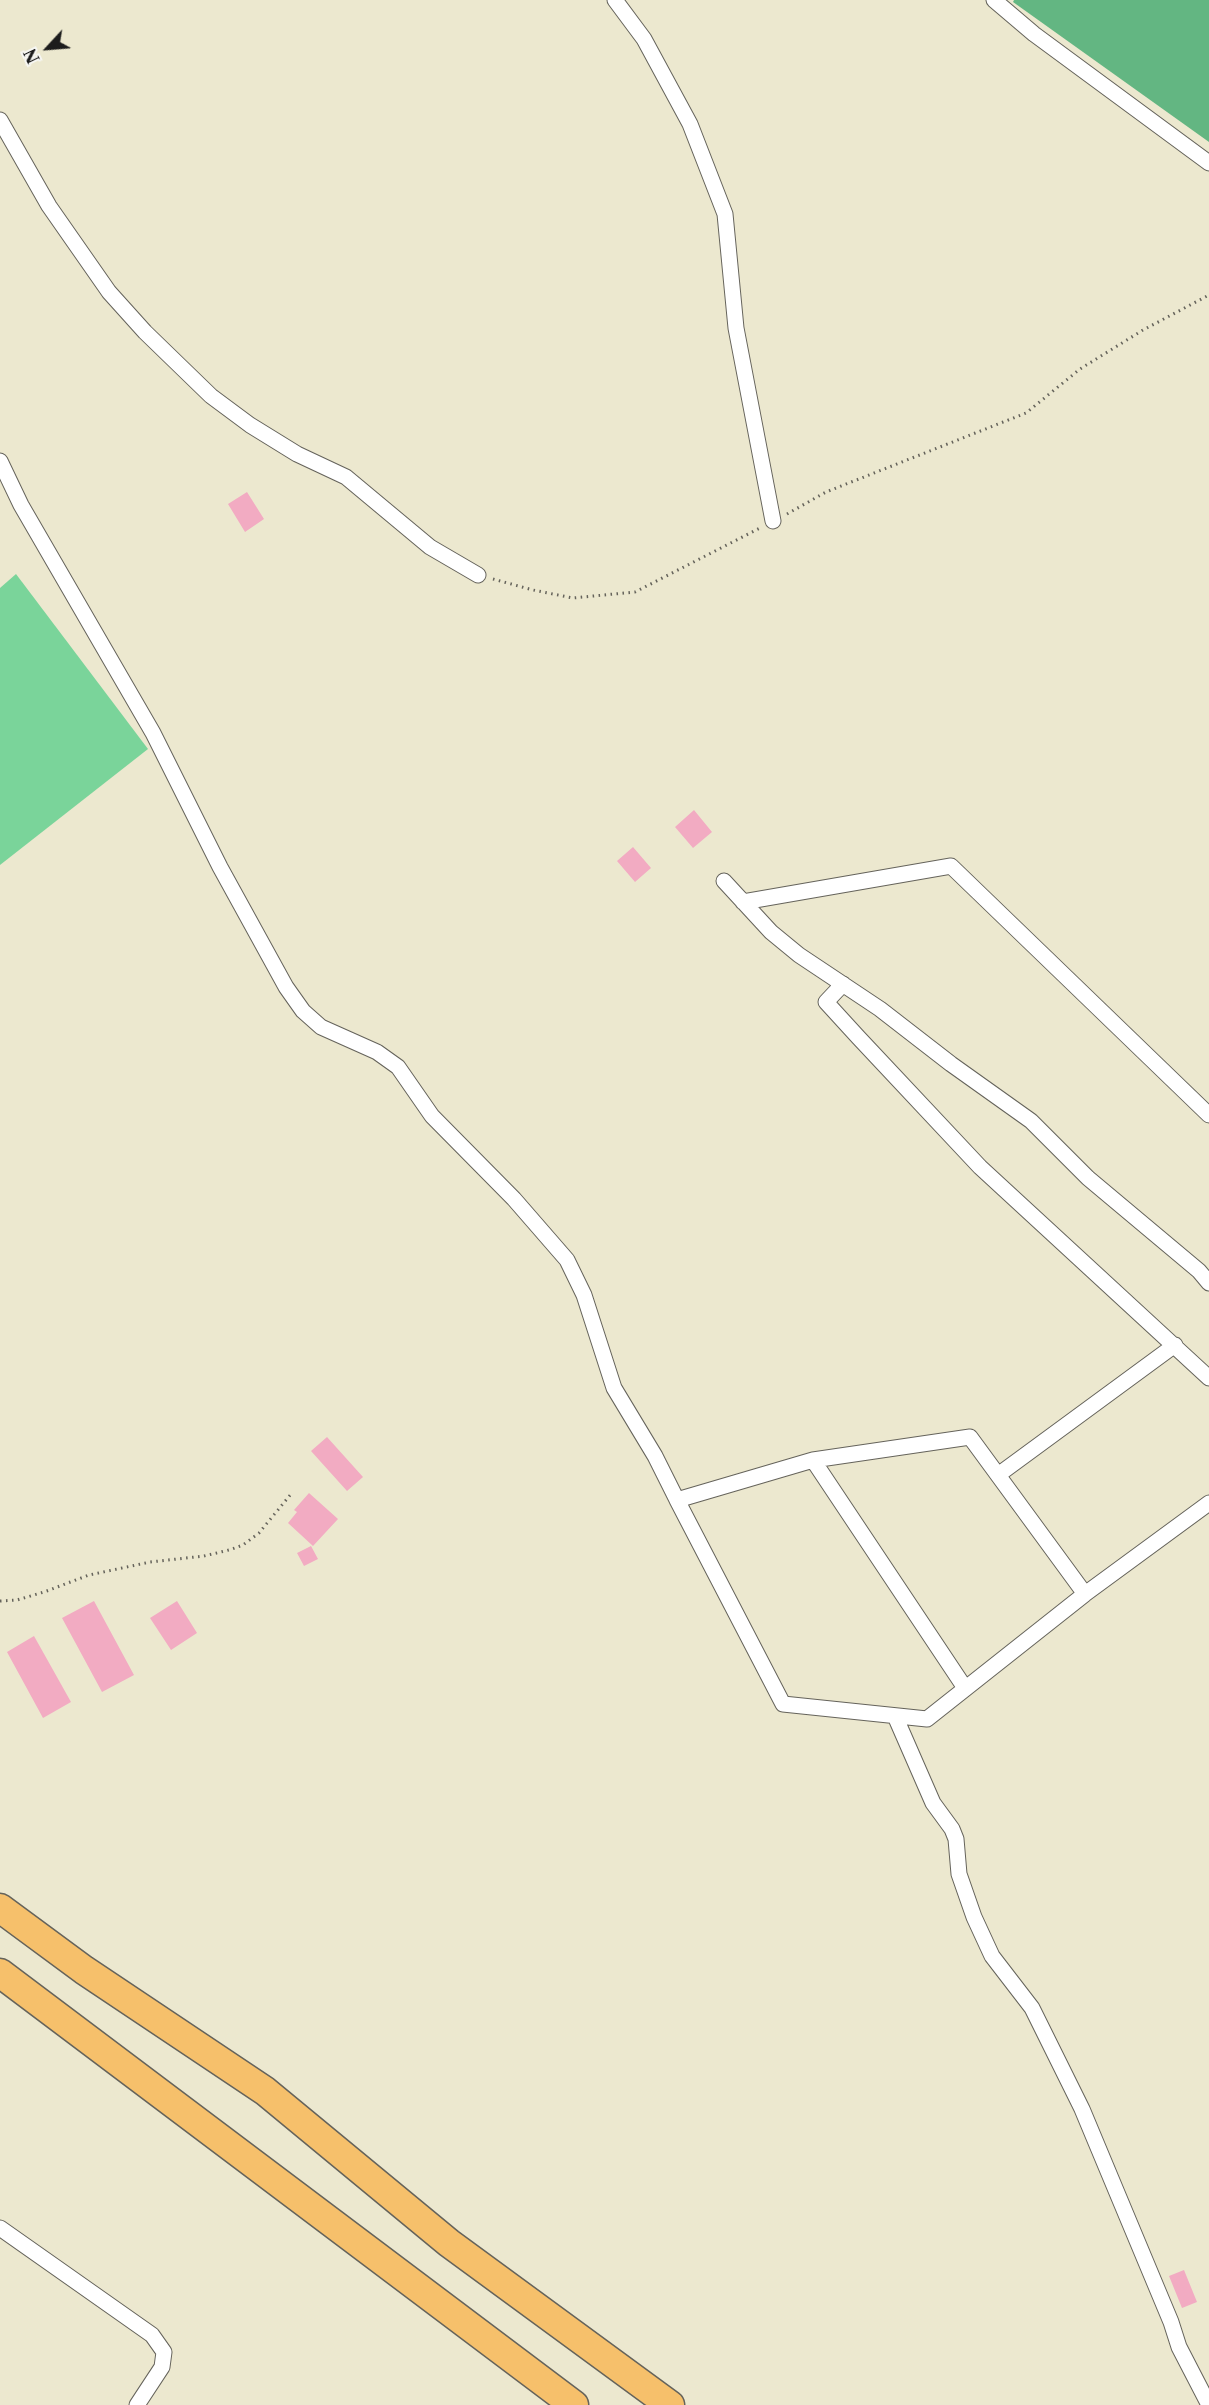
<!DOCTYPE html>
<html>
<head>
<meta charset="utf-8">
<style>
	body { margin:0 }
	#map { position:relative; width:1209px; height:2405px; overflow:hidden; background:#ece8cf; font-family:"Libre Caslon Text",serif }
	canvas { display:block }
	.north { position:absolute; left:18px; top:18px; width:60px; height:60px; -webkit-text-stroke:4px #f6f6f2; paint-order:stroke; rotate:244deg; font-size:16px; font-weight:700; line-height:24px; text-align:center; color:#1c1c1c }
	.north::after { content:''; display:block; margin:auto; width:21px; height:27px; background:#1c1c1c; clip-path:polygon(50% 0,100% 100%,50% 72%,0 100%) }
</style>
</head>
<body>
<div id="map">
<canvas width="1209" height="2405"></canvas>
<div class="north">N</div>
</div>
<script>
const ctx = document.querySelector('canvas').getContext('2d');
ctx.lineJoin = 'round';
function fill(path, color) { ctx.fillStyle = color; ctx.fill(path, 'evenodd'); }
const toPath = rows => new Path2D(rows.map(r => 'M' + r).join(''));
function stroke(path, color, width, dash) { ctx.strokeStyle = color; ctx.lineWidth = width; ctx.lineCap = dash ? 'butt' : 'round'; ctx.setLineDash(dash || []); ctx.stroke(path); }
const green = toPath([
	[16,574,148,749,0,865,0,588]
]);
const forest = toPath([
	[1014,0,1209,0,1209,142,1013,2]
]);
const building = toPath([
	[247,492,264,519,245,532,228,504],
	[694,810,712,832,693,848,675,827],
	[633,847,651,868,635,882,617,861],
	[327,1437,363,1477,347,1491,311,1451],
	[309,1493,338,1519,313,1546,288,1523,297,1512,294,1510],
	[311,1546,318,1559,304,1566,297,1553],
	[94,1601,134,1675,102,1692,62,1618],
	[177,1601,197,1633,171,1650,150,1618],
	[34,1636,71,1702,43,1718,7,1652],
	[1184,2270,1197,2302,1182,2308,1169,2276]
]);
const path = toPath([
	[787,514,826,492,1026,413,1080,369,1143,330,1209,295],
	[493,579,533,590,573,598,635,592,760,528],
	[0,1601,17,1600,44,1592,89,1575,150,1562,204,1556,229,1550,243,1545,259,1533,291,1494]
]);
const street = toPath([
	[615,0,644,39,690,124,725,214,736,328,773,521],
	[994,0,1034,34,1209,163],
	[0,120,49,206,109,292,145,332,211,396,250,425,297,454,346,477,430,547,478,575],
	[0,461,21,505,153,733,220,867,286,987,303,1011,321,1027,377,1052,398,1067,432,1116,514,1199,567,1260,584,1295,614,1388,655,1456,677,1500],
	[724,881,771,932,799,955,880,1009,951,1064,1031,1121,1088,1178,1199,1271,1209,1283],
	[743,902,951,866,1209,1115],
	[843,984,826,1002,858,1037,980,1167,1209,1378],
	[813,1460,965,1688],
	[998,1475,1175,1345],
	[1085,1594,970,1437,813,1460,677,1500,783,1704,927,1719,1085,1594,1209,1503],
	[895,1716,933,1803,952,1829,956,1839,959,1874,974,1917,992,1956,1032,2008,1082,2109,1171,2322,1179,2347,1209,2405],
	[0,2228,152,2335,164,2352,162,2367,137,2405]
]);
const highway = toPath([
	[0,1908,84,1970,265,2091,449,2243,670,2405],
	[0,1973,574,2405]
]);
fill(green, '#7ad49a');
fill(forest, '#63b682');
fill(building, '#f2abc2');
stroke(street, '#65635b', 17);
stroke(highway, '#65635b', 31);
stroke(path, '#65635b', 3, [1.5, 4.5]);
stroke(street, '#fff', 15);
stroke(highway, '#f6c06b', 28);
</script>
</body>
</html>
